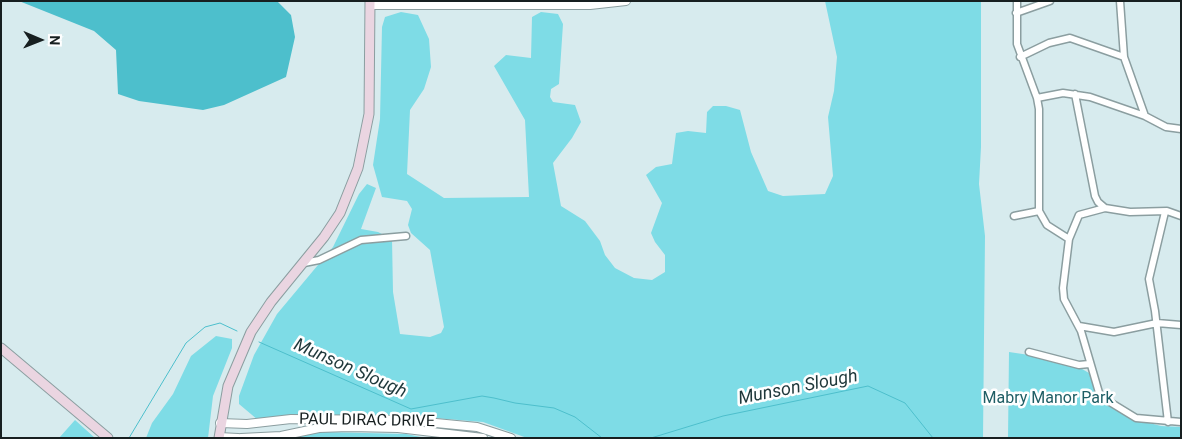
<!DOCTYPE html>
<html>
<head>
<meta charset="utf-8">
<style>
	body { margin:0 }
	#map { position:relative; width:1182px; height:439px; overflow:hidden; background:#d7ebee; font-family:Roboto,sans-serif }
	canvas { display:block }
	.frame { position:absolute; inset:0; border:2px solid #171f20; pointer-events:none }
	.north { position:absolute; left:15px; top:15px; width:50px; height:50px; -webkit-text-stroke:4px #fff; paint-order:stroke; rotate:91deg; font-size:14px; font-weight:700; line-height:20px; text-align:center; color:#171f20 }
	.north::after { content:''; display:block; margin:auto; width:18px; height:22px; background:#171f20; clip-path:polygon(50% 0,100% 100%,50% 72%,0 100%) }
</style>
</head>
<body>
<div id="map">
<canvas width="1182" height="439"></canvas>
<div class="frame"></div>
<div class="north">N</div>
</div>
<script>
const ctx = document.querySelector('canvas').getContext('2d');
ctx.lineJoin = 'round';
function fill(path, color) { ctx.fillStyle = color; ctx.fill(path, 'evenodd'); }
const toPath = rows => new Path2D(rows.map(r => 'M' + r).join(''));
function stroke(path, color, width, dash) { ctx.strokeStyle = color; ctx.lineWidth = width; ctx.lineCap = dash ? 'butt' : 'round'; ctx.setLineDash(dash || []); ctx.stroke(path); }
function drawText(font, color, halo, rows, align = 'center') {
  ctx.font = font + ' Roboto,sans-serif'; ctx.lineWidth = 5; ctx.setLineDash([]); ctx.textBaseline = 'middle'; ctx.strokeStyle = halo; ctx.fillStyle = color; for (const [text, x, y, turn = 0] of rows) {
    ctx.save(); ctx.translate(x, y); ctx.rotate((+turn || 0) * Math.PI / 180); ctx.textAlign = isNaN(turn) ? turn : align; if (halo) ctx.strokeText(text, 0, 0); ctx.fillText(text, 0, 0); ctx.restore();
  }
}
const green = toPath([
	[825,1,981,1,981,147,979,184,985,236,983,438,527,438,483,422,422,417,305,415,258,420,239,404,239,396,254,355,277,314,333,247,359,194,367,184,376,188,361,229,378,232,392,239,393,292,400,334,430,337,441,333,444,327,430,250,411,233,408,225,412,209,407,201,382,197,373,165,380,119,382,27,385,17,401,12,418,15,429,39,431,67,424,89,410,110,407,174,444,198,529,197,525,120,494,66,506,55,531,58,532,17,541,12,558,14,563,24,559,84,551,89,550,97,553,102,575,105,581,122,572,138,553,163,561,206,585,221,600,241,605,255,615,268,634,278,652,280,665,272,665,255,655,242,651,233,662,203,646,175,656,167,672,164,676,133,688,131,706,133,707,112,713,106,726,106,740,110,751,152,768,191,783,196,825,194,833,176,828,117,834,91,837,57],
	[216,336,232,339,232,348,213,396,208,438,146,438,152,423,173,394,191,356],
	[1009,352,1036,356,1082,369,1089,373,1099,399,1134,419,1161,426,1181,427,1181,438,1008,438],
	[75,420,95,438,59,438],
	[324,432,406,434,426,438,283,438]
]);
const water = toPath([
	[19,1,277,1,291,15,295,37,286,77,224,105,203,110,139,101,118,94,116,50,94,31]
]);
const stream = toPath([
	[259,342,411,409,482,396,494,398,515,403,554,408,575,417,602,438],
	[129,438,186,343,205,327,220,323,237,331],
	[651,438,723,416,868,386,905,403,933,438]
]);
const minor = toPath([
	[1017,1,1017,44,1037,98,1039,109,1039,211,1047,225,1069,239],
	[1120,1,1124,57,1145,116],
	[1016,13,1050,1],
	[1020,57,1049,43,1070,38,1124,57],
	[1075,94,1095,196,1098,202,1105,208],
	[1037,98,1063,93,1090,97,1145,116,1166,127,1181,129],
	[1165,212,1149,279,1155,311,1168,422],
	[1014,216,1039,211],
	[1181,216,1167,211,1130,212,1105,208,1079,215,1069,239,1063,288,1064,299,1081,331,1100,396,1136,418,1181,422],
	[304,263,319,260,361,240,406,236],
	[1079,326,1114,332,1157,323,1181,325],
	[1029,352,1079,365,1089,364]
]);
const tertiary = toPath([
	[370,5,590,5,626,1],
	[220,423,247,424,291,419,405,420,477,427,511,438],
	[219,437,238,438],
	[241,438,281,436,319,428,349,427,398,428,483,438]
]);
const secondary = toPath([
	[1,348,108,438],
	[219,438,228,386,251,332,271,302,324,237,340,213,358,168,369,114,370,1]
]);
const parkNames = [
	["Mabry Manor Park",1048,399]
];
const streetNames = [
	["PAUL DIRAC DRIVE",367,421,1]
];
const waterNames = [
	["Munson Slough",350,369,24],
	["Munson Slough",798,388,-11]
];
fill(green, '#7edce6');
fill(water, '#4dbfcc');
stroke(stream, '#4dbfcc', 1);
stroke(minor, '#8b9ea0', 9);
stroke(tertiary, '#8b9ea0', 10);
stroke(secondary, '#8b9ea0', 11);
stroke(minor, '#fff', 6);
stroke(tertiary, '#fff', 8);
stroke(secondary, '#ead5e1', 9);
drawText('16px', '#1f5e65', '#fff', parkNames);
drawText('16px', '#171f20', '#fff', streetNames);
drawText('italic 18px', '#1f383b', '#fff', waterNames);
</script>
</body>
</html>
